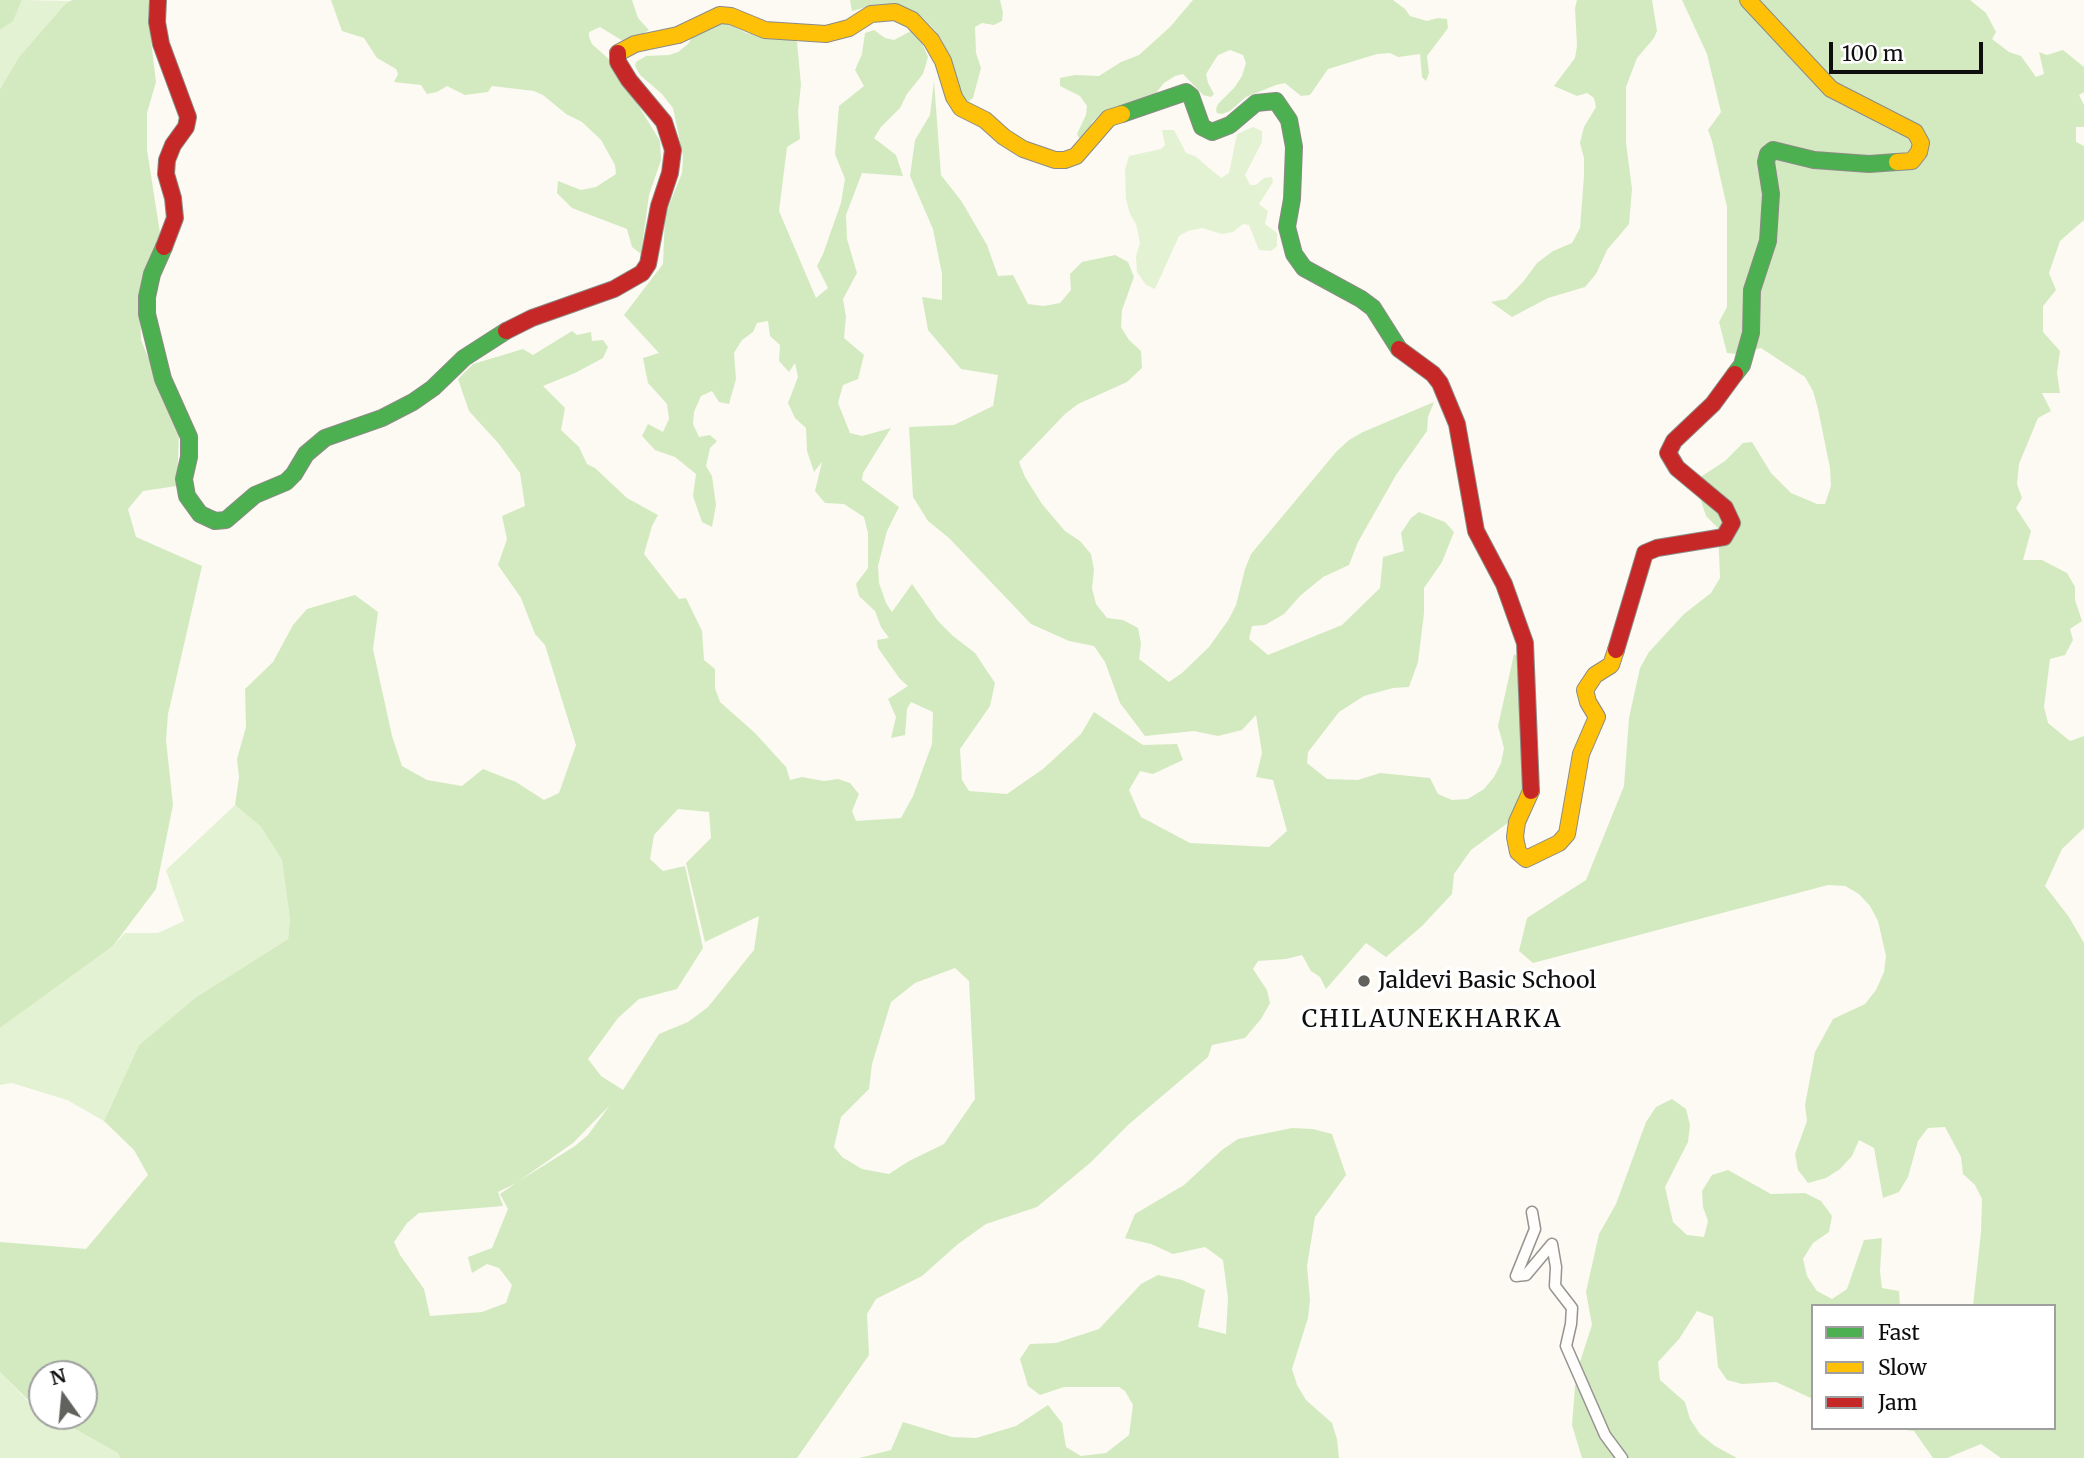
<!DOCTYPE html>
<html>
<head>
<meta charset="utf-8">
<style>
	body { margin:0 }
	#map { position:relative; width:2084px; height:1458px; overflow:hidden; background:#fcfaf2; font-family:Merriweather,serif }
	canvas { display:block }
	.legend { position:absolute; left:1811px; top:1304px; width:245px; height:126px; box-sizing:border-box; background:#fff; border:2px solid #9f9f9f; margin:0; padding:9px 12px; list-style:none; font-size:21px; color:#0e0e0e }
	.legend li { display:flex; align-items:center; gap:14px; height:35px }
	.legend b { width:35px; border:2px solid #9f9f9f }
	.north { position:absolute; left:28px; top:1360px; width:70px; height:70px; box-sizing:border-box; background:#fff; border:2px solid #9f9f9f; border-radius:50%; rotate:345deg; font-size:19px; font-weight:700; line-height:28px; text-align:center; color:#0e0e0e }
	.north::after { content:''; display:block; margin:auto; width:24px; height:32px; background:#61615e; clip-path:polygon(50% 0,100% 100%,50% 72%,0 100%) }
	.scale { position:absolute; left:1829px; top:42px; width:154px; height:32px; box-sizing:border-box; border:4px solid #0e0e0e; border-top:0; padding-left:9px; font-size:21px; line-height:24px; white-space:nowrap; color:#0e0e0e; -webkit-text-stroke:5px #fff; paint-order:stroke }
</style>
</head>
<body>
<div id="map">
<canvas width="2084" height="1458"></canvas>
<ul class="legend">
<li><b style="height:9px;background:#4caf50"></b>Fast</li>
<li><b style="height:9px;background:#ffc107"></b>Slow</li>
<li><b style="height:9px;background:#c62828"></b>Jam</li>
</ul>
<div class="north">N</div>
<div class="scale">100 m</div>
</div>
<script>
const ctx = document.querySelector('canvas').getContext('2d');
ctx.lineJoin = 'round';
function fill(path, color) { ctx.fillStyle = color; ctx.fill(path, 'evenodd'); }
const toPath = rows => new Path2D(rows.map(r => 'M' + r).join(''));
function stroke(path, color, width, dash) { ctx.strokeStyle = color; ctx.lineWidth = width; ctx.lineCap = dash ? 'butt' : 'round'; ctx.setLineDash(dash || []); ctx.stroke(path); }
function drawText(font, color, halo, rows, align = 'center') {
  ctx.font = font + ' Merriweather,serif'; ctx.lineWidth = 7; ctx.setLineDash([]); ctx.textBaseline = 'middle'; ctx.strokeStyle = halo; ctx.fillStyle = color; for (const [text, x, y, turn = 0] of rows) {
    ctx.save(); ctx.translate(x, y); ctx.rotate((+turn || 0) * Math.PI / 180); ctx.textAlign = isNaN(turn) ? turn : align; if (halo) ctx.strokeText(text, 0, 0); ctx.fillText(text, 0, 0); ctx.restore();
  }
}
const green = toPath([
	[22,0,71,1,65,4,19,57,0,89,0,30,13,20],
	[1253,127,1262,131,1262,142,1245,175,1250,185,1256,185,1264,178,1272,177,1273,182,1259,204,1268,211,1265,224,1277,233,1277,246,1271,251,1259,250,1249,225,1243,224,1233,232,1222,234,1202,228,1188,231,1179,236,1155,289,1146,285,1137,272,1136,256,1140,243,1136,224,1130,214,1126,199,1125,170,1129,156,1161,149,1165,145,1162,130,1174,130,1186,153,1195,156,1221,178,1229,173,1237,134],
	[235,805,261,827,282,860,290,920,288,939,195,998,139,1045,104,1121,67,1100,12,1083,0,1085,0,1028,113,946,125,933,158,933,184,921,166,870],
	[0,1372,42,1416,49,1421,64,1423,118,1453,120,1458,0,1458]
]);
const forest = toPath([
	[0,0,22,0,13,21,0,30],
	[72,0,150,0,148,15,156,82,147,113,147,150,160,233,143,279,140,307,141,340,179,432,177,486,143,491,128,509,136,537,202,566,168,714,166,740,173,805,156,889,113,946,0,1028,0,89,19,57,65,4],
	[331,0,632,0,638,18,649,30,640,36,623,41,600,27,589,32,589,37,592,44,612,62,660,141,661,160,649,195,641,254,632,247,627,229,572,208,557,193,558,181,581,190,596,187,616,174,615,165,601,140,582,122,566,114,543,95,534,91,492,86,488,92,465,95,447,86,437,92,427,94,421,85,394,82,398,74,396,69,377,58,364,38,342,31],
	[850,0,1000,0,1003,13,1002,21,994,25,982,23,975,27,976,53,981,68,973,98,968,102,961,100,953,64,943,43,936,31,923,18,906,8,893,4,874,5,852,11],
	[1193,0,1393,0,1405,9,1410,16,1427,21,1438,18,1447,19,1448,28,1427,56,1429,73,1426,81,1422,77,1420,54,1398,57,1390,53,1377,54,1328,69,1310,95,1301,96,1285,83,1276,85,1246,97,1230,111,1222,114,1217,113,1216,109,1218,104,1234,88,1242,76,1246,63,1243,55,1230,50,1218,55,1206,74,1208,83,1214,94,1211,97,1203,95,1183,74,1175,76,1164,83,1156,93,1149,98,1128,106,1105,110,1092,122,1089,131,1079,138,1077,134,1086,115,1087,106,1080,96,1060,86,1060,78,1075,75,1099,76,1121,62,1139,55,1170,27],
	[1577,0,1652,0,1657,31,1654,38,1637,58,1626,87,1626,143,1632,189,1629,224,1607,250,1596,274,1585,287,1548,298,1512,317,1491,302,1506,299,1523,282,1537,263,1553,251,1572,243,1580,228,1584,176,1584,158,1580,143,1584,127,1596,107,1594,98,1587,93,1577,96,1554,86,1575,58,1577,46,1575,8],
	[1682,0,1970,0,1986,13,1996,32,1992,39,2009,52,2021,56,2036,77,2044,74,2039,52,2047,55,2063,50,2084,67,2084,92,2079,95,2084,105,2084,127,2076,127,2076,142,2084,146,2084,220,2060,241,2049,273,2056,290,2043,306,2043,332,2060,351,2057,373,2060,393,2042,393,2051,411,2038,418,2019,464,2017,484,2022,498,2016,508,2031,531,2023,560,2042,560,2067,573,2075,587,2075,600,2082,621,2070,629,2073,640,2065,655,2050,659,2044,707,2048,723,2070,741,2084,736,2084,828,2062,849,2045,886,2069,917,2084,943,2084,1458,2001,1458,1981,1444,1947,1458,1933,1458,1914,1431,1889,1428,2054,1428,2054,1306,1973,1306,1981,1232,1982,1199,1975,1185,1963,1174,1961,1157,1945,1127,1928,1128,1918,1141,1908,1177,1899,1192,1883,1198,1874,1148,1859,1140,1852,1156,1840,1169,1826,1178,1808,1183,1798,1170,1795,1154,1807,1121,1805,1105,1815,1052,1833,1019,1865,1004,1876,990,1884,972,1886,956,1878,921,1870,906,1859,894,1845,886,1828,885,1533,963,1519,951,1527,918,1586,880,1624,786,1629,718,1640,668,1649,652,1684,614,1711,593,1720,578,1718,528,1706,516,1698,492,1702,476,1725,461,1743,443,1752,442,1771,473,1791,493,1817,504,1825,504,1831,486,1830,468,1818,409,1813,391,1805,377,1761,348,1736,354,1727,353,1719,322,1727,307,1727,207,1712,141,1708,130,1721,112,1707,54],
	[710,24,728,24,746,33,766,37,788,38,797,42,801,85,798,112,800,139,787,147,779,211,816,298,828,288,817,266,823,254,841,203,845,179,835,154,839,106,864,86,855,70,862,54,865,33,874,30,885,38,894,40,911,31,919,36,928,57,923,74,907,94,900,108,881,127,874,138,896,155,903,176,862,173,846,215,847,239,857,273,843,299,846,317,844,338,864,355,858,379,843,385,838,403,850,433,862,436,891,428,863,473,862,480,899,507,887,531,878,566,879,583,886,603,892,612,912,584,938,621,953,636,975,653,995,683,990,706,960,749,962,780,969,791,1007,794,1043,769,1081,734,1094,712,1143,745,1177,744,1183,760,1153,774,1140,771,1129,790,1141,817,1190,843,1269,847,1287,831,1273,780,1256,777,1262,753,1256,715,1242,730,1218,736,1194,731,1145,736,1120,703,1105,662,1094,646,1069,641,1031,624,949,538,928,521,913,497,909,427,954,425,993,406,998,375,961,369,928,330,922,297,942,300,942,274,933,229,910,176,915,140,930,115,934,81,941,175,962,202,987,245,998,276,1013,275,1028,304,1044,306,1060,303,1071,290,1070,274,1082,262,1115,255,1128,262,1134,277,1122,310,1121,327,1129,340,1141,351,1142,368,1127,382,1078,404,1065,414,1019,462,1025,477,1042,504,1065,531,1080,541,1091,554,1094,570,1092,588,1096,604,1107,618,1123,620,1138,628,1141,644,1139,659,1169,682,1182,673,1209,647,1229,619,1236,605,1245,569,1251,554,1336,452,1349,440,1363,432,1434,402,1428,417,1427,431,1396,475,1358,542,1349,565,1323,577,1300,596,1284,614,1265,625,1252,626,1249,639,1268,655,1342,625,1380,588,1383,557,1404,551,1401,533,1411,518,1419,512,1445,522,1454,532,1442,562,1424,588,1424,613,1418,662,1409,687,1393,688,1364,696,1339,712,1308,752,1307,763,1327,779,1358,780,1380,773,1430,778,1438,794,1452,800,1468,799,1484,789,1494,777,1501,763,1504,748,1498,726,1514,654,1521,658,1526,788,1509,822,1471,850,1454,874,1452,894,1422,926,1386,957,1366,943,1326,989,1320,977,1311,971,1302,955,1286,959,1258,961,1253,969,1267,990,1270,1003,1261,1019,1245,1038,1212,1045,1208,1057,1128,1125,1090,1163,1037,1207,986,1224,958,1244,922,1276,876,1299,867,1314,869,1355,797,1458,120,1458,118,1453,64,1423,49,1421,44,1416,84,1416,84,1374,42,1374,42,1414,0,1372,0,1242,86,1249,148,1175,134,1150,104,1121,139,1045,195,998,288,939,290,920,282,860,261,827,235,805,239,777,237,759,246,727,245,689,273,662,293,625,307,609,355,595,378,612,373,649,392,736,402,766,427,780,462,786,483,769,516,782,544,800,559,793,576,745,545,645,535,634,521,598,498,565,507,539,502,516,525,506,520,473,499,444,469,411,458,379,473,364,523,349,533,355,572,331,577,335,591,332,592,341,603,340,608,347,603,358,575,373,543,386,565,408,561,430,579,447,587,464,595,468,627,498,658,515,652,526,644,554,679,599,686,598,702,631,704,660,715,669,715,688,720,702,755,733,786,767,790,780,802,777,824,781,838,779,850,783,859,794,852,811,856,821,901,818,913,796,932,744,933,712,911,702,907,709,905,735,891,738,896,717,888,699,908,686,900,679,878,648,877,640,889,638,881,627,875,611,859,596,856,584,868,568,868,533,864,517,844,504,825,503,815,491,822,462,814,472,807,451,806,428,795,418,788,403,798,377,795,363,789,372,779,361,780,345,770,336,768,321,757,323,753,332,742,340,734,353,736,379,729,404,719,402,712,391,701,396,694,412,693,424,699,437,710,435,717,441,710,448,706,466,712,476,716,505,712,527,702,522,693,496,696,474,675,457,655,450,642,436,648,424,663,432,669,419,667,404,648,383,643,358,659,353,624,315,663,264,665,215,682,173,683,156,673,108,662,94,640,75,635,66,636,62,646,56,669,55,678,52,688,44,693,36],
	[678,809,709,812,711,838,686,863,705,942,759,916,754,950,708,1007,688,1022,659,1034,623,1090,601,1076,588,1059,618,1018,639,999,677,989,703,948,685,866,663,871,650,859,654,835],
	[955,968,969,981,975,1099,944,1144,909,1161,889,1174,862,1169,842,1157,834,1147,841,1117,869,1089,872,1064,891,1002,915,983],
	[610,1105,588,1135,575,1146,519,1181,573,1143],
	[516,1183,500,1194,508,1209,492,1248,468,1257,472,1273,487,1264,499,1268,512,1285,506,1303,482,1312,430,1316,424,1289,400,1255,394,1242,407,1223,419,1213,503,1206,498,1192],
	[1672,1099,1686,1109,1690,1125,1688,1142,1665,1187,1673,1222,1687,1235,1704,1237,1708,1221,1703,1207,1702,1191,1712,1175,1728,1170,1771,1194,1805,1193,1821,1201,1832,1216,1829,1232,1813,1243,1803,1259,1807,1276,1817,1291,1832,1299,1847,1289,1864,1240,1882,1238,1880,1271,1882,1288,1899,1291,1900,1306,1813,1306,1813,1399,1776,1382,1742,1384,1727,1380,1718,1367,1713,1317,1697,1311,1679,1339,1658,1362,1660,1380,1685,1402,1690,1419,1700,1434,1715,1446,1737,1458,1582,1458,1572,1425,1576,1374,1592,1325,1586,1292,1599,1234,1616,1204,1646,1122,1656,1107],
	[1292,1128,1313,1129,1332,1134,1346,1175,1315,1217,1307,1266,1310,1300,1308,1318,1292,1369,1297,1385,1306,1400,1332,1423,1337,1439,1339,1458,859,1458,891,1450,903,1422,952,1437,976,1438,1016,1426,1048,1405,1062,1423,1066,1447,1081,1456,1106,1453,1129,1435,1133,1405,1125,1391,1119,1387,1064,1387,1040,1395,1028,1386,1020,1359,1030,1344,1056,1343,1099,1329,1141,1284,1158,1275,1182,1280,1205,1290,1198,1327,1226,1334,1228,1298,1223,1260,1205,1247,1173,1254,1151,1244,1125,1238,1135,1214,1184,1185,1222,1150,1238,1139]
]);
const street = toPath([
	[1532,1212,1535,1229,1516,1276,1526,1275,1552,1244,1556,1267,1555,1286,1572,1308,1571,1324,1566,1346,1605,1435,1622,1458]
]);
const fast = toPath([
	[1122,114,1186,92,1191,96,1202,127,1212,132,1230,125,1256,103,1276,101,1289,120,1294,147,1292,199,1287,227,1294,254,1304,268,1361,299,1373,308,1399,349],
	[164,247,152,274,147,297,147,314,163,379,189,437,189,457,184,479,187,496,200,514,215,521,226,520,255,495,286,482,294,474,306,454,325,438,382,418,413,402,433,388,464,358,506,331],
	[1735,374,1742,365,1751,333,1752,290,1768,241,1771,194,1766,162,1768,154,1773,150,1814,160,1869,164,1897,162]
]);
const slow = toPath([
	[1748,0,1831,89,1915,132,1921,143,1919,152,1912,161,1897,162],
	[618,53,635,44,678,35,720,15,731,16,765,30,826,34,849,28,871,14,895,12,912,20,931,40,943,61,954,97,961,108,985,120,1004,137,1023,149,1055,160,1065,160,1076,156,1109,118,1122,114],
	[1531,791,1517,822,1515,837,1518,852,1526,859,1559,843,1567,834,1581,754,1597,717,1588,702,1585,690,1595,675,1611,665,1616,650]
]);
const jam = toPath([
	[158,0,157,22,161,44,188,117,186,127,173,145,167,160,166,174,173,198,175,218,164,247],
	[506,331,532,318,614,289,642,273,648,264,659,206,670,173,673,150,664,122,629,80,618,62,618,53],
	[1399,349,1433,374,1440,383,1457,424,1476,531,1504,584,1525,643,1531,791],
	[1616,650,1645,553,1657,548,1724,537,1732,523,1725,508,1677,468,1668,453,1674,441,1713,404,1735,374]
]);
const markers = [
	[1364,981,7,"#61615e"]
];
const poiNames = [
	["Jaldevi Basic School",1378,981]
];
const neighbourhoodNames = [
	["CHILAUNEKHARKA",1432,1020]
];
fill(green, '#e3f2d2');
fill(forest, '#d3eac0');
stroke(street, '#959491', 13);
stroke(fast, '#8c8b87', 18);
stroke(slow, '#8c8b87', 18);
stroke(jam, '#8c8b87', 18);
stroke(street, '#fffefd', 10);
stroke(fast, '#4caf50', 16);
stroke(slow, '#ffc107', 16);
stroke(jam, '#c62828', 16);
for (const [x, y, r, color] of markers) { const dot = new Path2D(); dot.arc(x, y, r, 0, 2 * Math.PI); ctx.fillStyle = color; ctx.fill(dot); stroke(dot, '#fff', 2.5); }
drawText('23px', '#0e0e0e', '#fff', poiNames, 'left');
ctx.letterSpacing = '2px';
drawText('24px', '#0e0e0e', '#fff', neighbourhoodNames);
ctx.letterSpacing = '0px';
</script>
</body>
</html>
